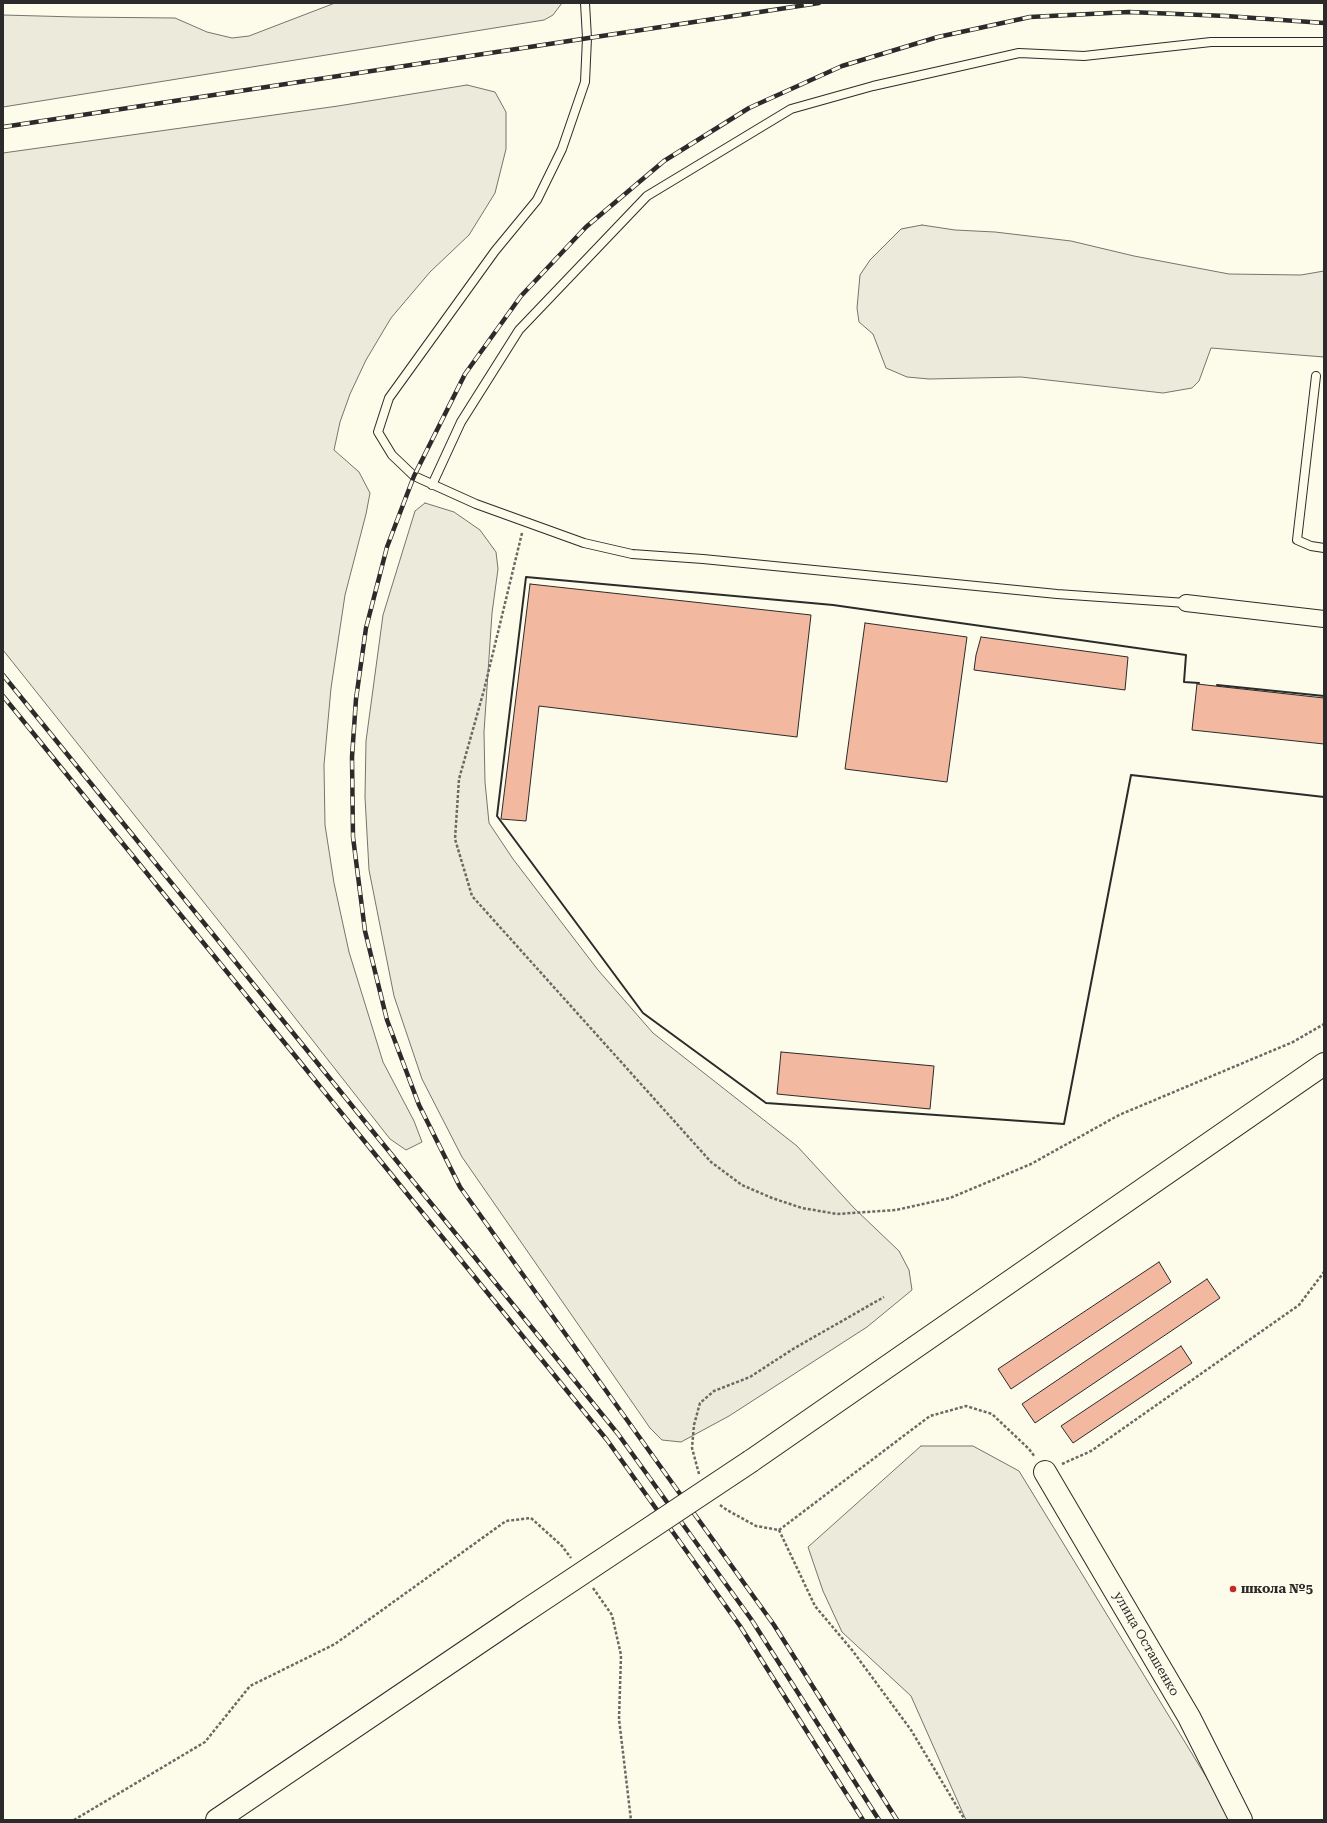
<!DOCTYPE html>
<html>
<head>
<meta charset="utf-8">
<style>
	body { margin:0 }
	#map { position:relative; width:1327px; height:1823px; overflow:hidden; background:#fdfbea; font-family:"Roboto Serif",serif }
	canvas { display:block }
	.frame { position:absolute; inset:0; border:4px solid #2b2b2b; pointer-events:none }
</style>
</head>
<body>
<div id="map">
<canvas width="1327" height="1823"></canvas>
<div class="frame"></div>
</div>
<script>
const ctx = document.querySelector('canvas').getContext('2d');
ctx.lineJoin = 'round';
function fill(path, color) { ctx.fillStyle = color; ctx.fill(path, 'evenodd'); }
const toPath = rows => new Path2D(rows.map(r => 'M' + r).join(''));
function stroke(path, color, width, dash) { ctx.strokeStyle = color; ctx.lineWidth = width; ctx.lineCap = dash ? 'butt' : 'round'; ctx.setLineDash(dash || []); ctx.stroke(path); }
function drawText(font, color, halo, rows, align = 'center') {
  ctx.font = font + ' "Roboto Serif",serif'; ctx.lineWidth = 3; ctx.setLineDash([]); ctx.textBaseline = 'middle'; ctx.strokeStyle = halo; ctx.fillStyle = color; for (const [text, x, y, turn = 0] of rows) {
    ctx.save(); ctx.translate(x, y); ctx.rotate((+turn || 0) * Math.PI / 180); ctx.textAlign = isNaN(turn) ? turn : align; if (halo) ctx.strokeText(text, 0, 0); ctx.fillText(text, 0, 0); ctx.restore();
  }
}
const green = toPath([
	[335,3,562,3,553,15,544,20,3,107,3,15,76,17,175,18,207,32,232,38,249,36,335,3],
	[467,85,495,92,506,112,506,149,495,193,469,235,430,272,391,318,366,360,350,394,340,422,334,450,359,472,370,493,366,514,345,595,331,688,324,765,325,825,334,883,349,952,383,1062,414,1121,422,1142,406,1150,390,1139,245,954,3,650,3,153,338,106,467,85],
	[922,225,955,230,995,232,1071,241,1134,256,1229,274,1301,275,1324,271,1324,357,1211,348,1199,381,1192,388,1163,393,1021,377,929,379,907,377,886,368,873,334,859,322,857,308,860,275,870,260,901,229,922,225],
	[425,503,454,512,480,530,496,552,498,569,492,613,484,732,485,782,489,823,513,859,598,970,653,1033,797,1146,854,1208,899,1251,909,1270,912,1290,867,1327,729,1416,681,1442,662,1440,650,1428,462,1157,422,1079,394,996,369,870,365,797,366,741,383,615,415,511,425,503],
	[921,1446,973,1446,1019,1471,1224,1806,1230,1820,966,1820,911,1696,842,1632,823,1591,808,1547,921,1446]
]);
const building = toPath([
	[530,584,811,615,797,737,539,706,526,821,501,819,530,584],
	[865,623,967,637,947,782,845,769,865,623],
	[981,637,1128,657,1125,690,974,670,976,655,981,637],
	[1197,684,1324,698,1324,744,1192,730,1197,684],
	[781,1052,934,1066,930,1109,777,1094,781,1052],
	[1159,1262,1171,1282,1011,1389,998,1369,1159,1262],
	[1207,1279,1220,1298,1035,1423,1022,1404,1207,1279],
	[1181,1346,1192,1363,1073,1443,1061,1426,1181,1346]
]);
const path = toPath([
	[522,533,484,690,459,779,455,839,472,896,711,1162,742,1185,772,1198,802,1208,837,1214,896,1210,950,1198,1031,1164,1119,1115,1293,1042,1324,1024],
	[1062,1464,1091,1451,1299,1305,1324,1272],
	[699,1474,692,1448,694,1425,700,1403,714,1391,750,1377,793,1349,884,1297],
	[720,1505,727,1510,756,1526,779,1530,815,1606,852,1650,911,1730,965,1820],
	[779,1530,930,1416,966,1406,992,1414,1029,1449,1035,1457],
	[593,1588,612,1615,621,1655,619,1719,631,1820],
	[74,1820,205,1742,250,1686,335,1644,506,1521,531,1518,562,1546,571,1558]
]);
const lane = toPath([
	[585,3,587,38,585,82,562,149,537,200,495,251,389,398,378,432,392,455,414,476,476,504,584,543,632,554,703,559,1057,594,1186,603],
	[1316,376,1297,540,1311,546,1324,548],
	[432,485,461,422,519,330,647,196,791,109,873,86,1019,53,1084,56,1211,42,1324,42]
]);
const street = toPath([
	[1186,603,1324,619]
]);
const secondary = toPath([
	[751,1461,1324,1064],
	[1045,1472,1189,1717,1241,1820],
	[217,1820,524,1612]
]);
const rail = toPath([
	[3,127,819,3],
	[3,675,618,1434,751,1619,879,1820],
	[3,696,607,1440,740,1626,863,1820],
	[897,1820,774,1625,460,1187,419,1105,387,1020,365,931,353,837,352,757,356,699,366,628,387,547,414,476,465,374,521,296,586,227,664,161,749,108,842,66,938,37,1030,17,1129,12,1226,16,1324,23]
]);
const secondaryBridge = toPath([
	[524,1612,751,1461]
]);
const wall = toPath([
	[1199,683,1184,682,1186,655,833,605,526,577,497,816,643,1013,766,1103,1064,1124,1131,775,1324,797],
	[1217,685,1324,696]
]);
const markers = [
	[1233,1589,4,"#c62828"]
];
const poiNames = [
	["школа №5",1241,1589]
];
const streetNames = [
	["улица Осташенко",1146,1644,60]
];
fill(green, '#ecebdb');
stroke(green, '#74746e', 1);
fill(building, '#f2b8a0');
stroke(building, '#2b2b2b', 1);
stroke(lane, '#2b2b2b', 10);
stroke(street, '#2b2b2b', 18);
stroke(secondary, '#2b2b2b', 24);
stroke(path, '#6a6964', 2.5, [3, 2]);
stroke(lane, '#fdfbea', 8);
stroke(street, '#fdfbea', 16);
stroke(secondary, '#fdfbea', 22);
stroke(rail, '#2b2b2b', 4.5);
stroke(rail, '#fdfbea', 3, [9]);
stroke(secondaryBridge, '#2b2b2b', 24, []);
stroke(secondaryBridge, '#fdfbea', 22);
stroke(wall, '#2b2b2b', 2);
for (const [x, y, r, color] of markers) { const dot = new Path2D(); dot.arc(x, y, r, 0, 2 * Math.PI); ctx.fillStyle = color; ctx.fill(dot); stroke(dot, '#fdfbea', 1.5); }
drawText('bold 13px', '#2b2b2b', '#fdfbea', poiNames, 'left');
drawText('13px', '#2b2b2b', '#fdfbea', streetNames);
</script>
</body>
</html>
